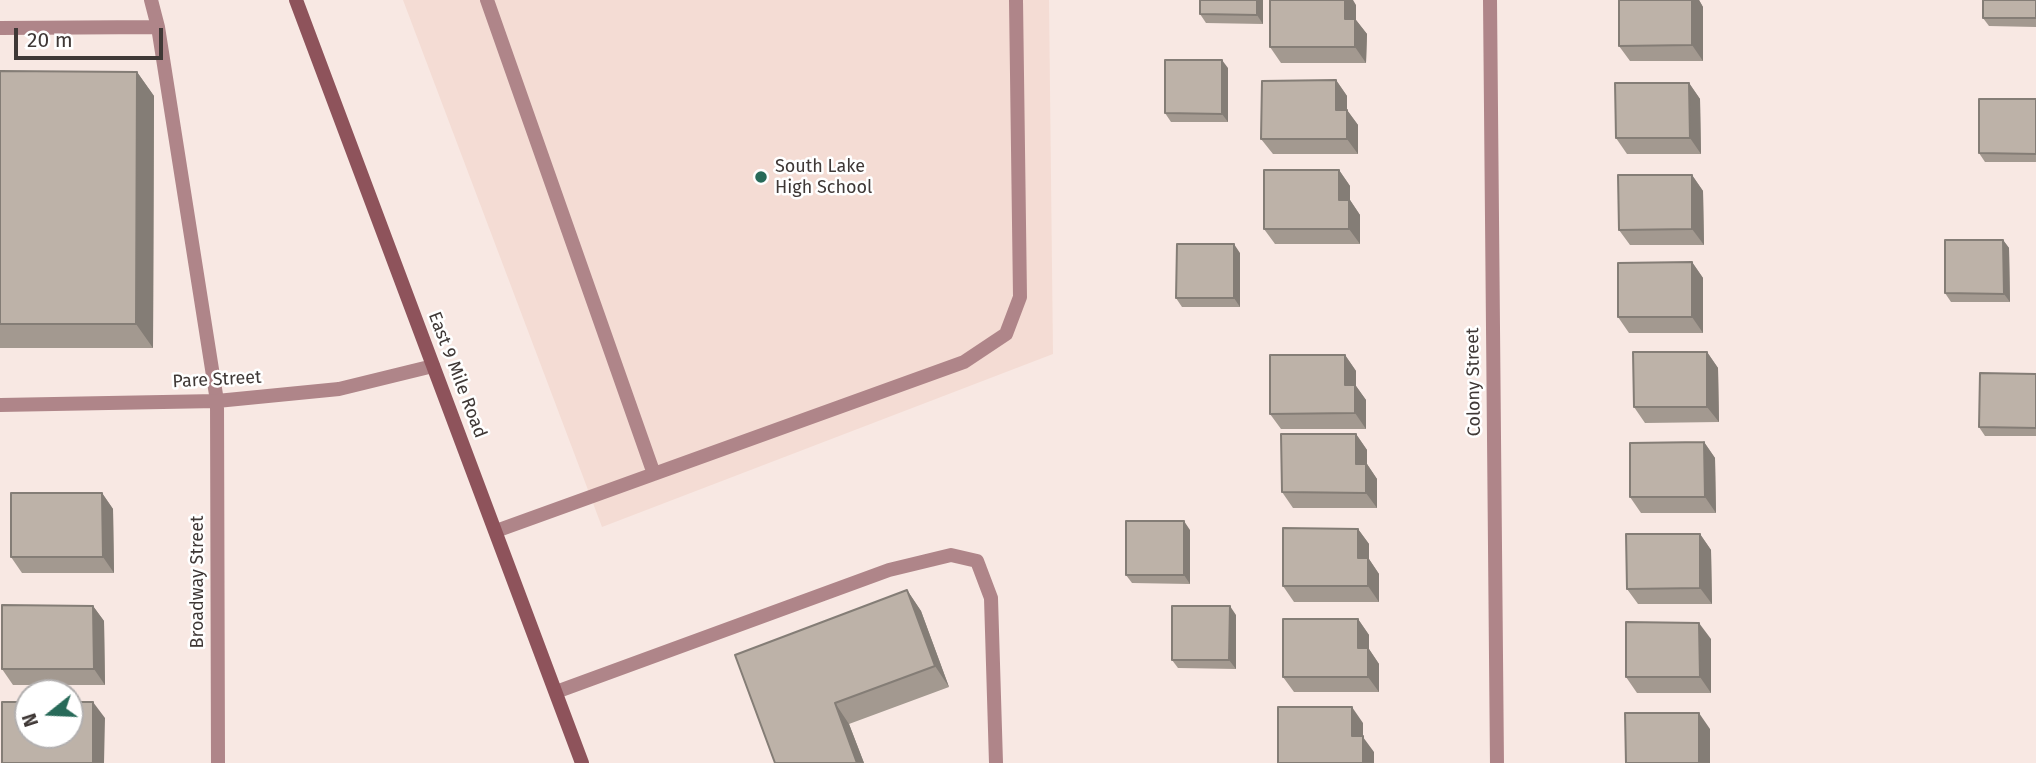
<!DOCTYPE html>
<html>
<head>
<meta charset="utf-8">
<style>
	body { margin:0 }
	#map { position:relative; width:2036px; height:763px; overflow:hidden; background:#f8e8e3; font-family:"Fira Sans",sans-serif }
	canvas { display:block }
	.north { position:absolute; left:14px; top:679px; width:70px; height:70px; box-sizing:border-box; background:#fff; border:2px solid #b2afaf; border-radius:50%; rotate:252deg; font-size:19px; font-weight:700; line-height:28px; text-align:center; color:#3f3836 }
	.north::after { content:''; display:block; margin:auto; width:24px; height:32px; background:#286a59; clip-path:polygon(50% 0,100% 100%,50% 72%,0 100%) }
	.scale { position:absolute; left:14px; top:28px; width:149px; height:32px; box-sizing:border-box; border:4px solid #3f3836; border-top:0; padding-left:9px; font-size:21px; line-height:24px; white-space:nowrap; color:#3f3836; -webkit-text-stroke:5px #fff; paint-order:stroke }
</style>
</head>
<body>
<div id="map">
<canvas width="2036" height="763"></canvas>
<div class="north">N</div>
<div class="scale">20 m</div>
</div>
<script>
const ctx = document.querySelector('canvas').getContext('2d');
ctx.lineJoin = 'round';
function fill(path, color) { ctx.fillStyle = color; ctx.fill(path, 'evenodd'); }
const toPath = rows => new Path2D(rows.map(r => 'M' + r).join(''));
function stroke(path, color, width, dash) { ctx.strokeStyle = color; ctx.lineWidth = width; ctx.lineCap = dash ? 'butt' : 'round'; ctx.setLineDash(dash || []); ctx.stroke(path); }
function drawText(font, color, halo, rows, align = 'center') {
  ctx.font = font + ' "Fira Sans",sans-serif'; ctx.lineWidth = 5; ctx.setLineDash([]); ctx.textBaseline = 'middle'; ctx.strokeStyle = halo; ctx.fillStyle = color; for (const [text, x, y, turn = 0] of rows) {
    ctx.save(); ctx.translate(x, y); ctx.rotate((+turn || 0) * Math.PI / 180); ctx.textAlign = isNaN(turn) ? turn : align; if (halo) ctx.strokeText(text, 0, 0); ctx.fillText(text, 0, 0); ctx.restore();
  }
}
const built = toPath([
	[403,0,1049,0,1053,354,602,527]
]);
const service = toPath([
	[151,0,158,27,217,401],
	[487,0,654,474],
	[0,28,158,27],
	[496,531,964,362,1006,334,1020,297,1016,0],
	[556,692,889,570,951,555,977,561,991,598,996,763]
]);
const minor = toPath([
	[1490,0,1497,763],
	[217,401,218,763],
	[0,405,217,401,339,389,433,366]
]);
const secondary = toPath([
	[296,0,582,763]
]);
const wall = toPath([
	[1200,0,1263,0,1263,24,1206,23,1200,14],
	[1619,0,1699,0,1703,7,1703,61,1630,61,1619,46],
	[2036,0,2036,27,1989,26,1983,18],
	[1356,5,1356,20,1367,34,1366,63,1281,63,1270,47],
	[1228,68,1228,122,1171,122,1165,113],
	[0,71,137,72,154,96,153,348,0,348],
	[1336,80,1347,96,1347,110,1358,125,1358,154,1273,154,1261,139],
	[1689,83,1700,99,1701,154,1627,154,1616,138],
	[2036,99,2036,162,1985,162,1979,153],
	[1339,170,1350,186,1350,200,1360,215,1360,244,1275,244,1264,229],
	[1692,175,1703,191,1704,245,1630,245,1619,230],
	[2003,240,2009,248,2010,302,1951,302,1945,293],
	[1240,253,1240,307,1182,307,1176,298],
	[1692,262,1703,278,1703,333,1629,333,1618,317],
	[1707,352,1718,368,1719,422,1645,423,1634,407],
	[1345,355,1356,371,1356,386,1366,400,1366,429,1281,429,1270,414],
	[2036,374,2036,436,1985,436,1979,427],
	[1356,434,1367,450,1367,464,1377,479,1377,508,1293,508,1282,492],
	[1704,442,1715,458,1716,513,1641,513,1630,497],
	[102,493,113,509,114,573,22,573,11,557],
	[1358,529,1369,544,1369,559,1379,574,1379,602,1294,602,1283,586],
	[1190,530,1190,584,1132,583,1126,575],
	[1700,534,1711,550,1712,604,1638,604,1627,589],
	[907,590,921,611,949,687,849,724,864,763,775,763],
	[93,606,104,621,105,685,13,685,2,669],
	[1236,615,1236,669,1178,668,1172,660],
	[1358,619,1369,635,1369,649,1379,664,1379,692,1294,692,1283,677],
	[1711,639,1711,693,1637,693,1626,677]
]);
const shadedWall = toPath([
	[1257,0,1263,0,1263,24,1257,15],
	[1345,0,1353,0,1356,5,1356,20,1367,34,1366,63,1355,47,1345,19],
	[1692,0,1699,0,1703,7,1703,61,1692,45],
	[1222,60,1228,68,1228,122,1222,114],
	[137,72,154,96,153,348,136,324],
	[1336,80,1347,96,1347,110,1358,125,1358,154,1347,139,1336,110],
	[1689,83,1700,99,1701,154,1690,138],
	[1339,170,1350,186,1350,200,1360,215,1360,244,1349,229,1339,200],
	[1692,175,1703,191,1704,245,1692,229],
	[2003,240,2009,248,2010,302,2004,294],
	[1234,244,1240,253,1240,307,1234,298],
	[1692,262,1703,278,1703,333,1692,317],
	[1707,352,1718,368,1719,422,1707,407],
	[1345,355,1356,371,1356,386,1366,400,1366,429,1355,413,1345,385],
	[1356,434,1367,450,1367,464,1377,479,1377,508,1366,493,1356,464],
	[1704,442,1715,458,1716,513,1705,497],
	[102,493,113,509,114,573,103,557],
	[1184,521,1190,530,1190,584,1184,575],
	[1358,529,1369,544,1369,559,1379,574,1379,602,1368,586,1358,558],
	[1700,534,1711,550,1712,604,1700,588],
	[907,590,921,611,949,687,935,666],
	[93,606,104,621,105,685,94,669],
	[1230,606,1236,615,1236,669,1229,660],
	[1358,619,1369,635,1369,649,1379,664,1379,692,1368,677,1358,648],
	[1699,623,1711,639,1711,693,1700,677],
	[93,702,105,718,104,763,93,763],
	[835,703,849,724,864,763,857,763],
	[1352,707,1363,723,1363,737,1374,752,1374,763,1363,763,1352,736],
	[1699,713,1710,729,1710,763,1699,763]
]);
const building = toPath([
	[1200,0,1257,0,1257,15,1200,14,1200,0],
	[1270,0,1345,0,1345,19,1355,19,1355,47,1270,47,1270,0],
	[1619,0,1692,0,1692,45,1619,46,1619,0],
	[1983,0,2036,0,2036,18,1983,18,1983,0],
	[1165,60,1222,60,1222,114,1165,113,1165,60],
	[0,71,137,72,136,324,0,324,0,71],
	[1336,80,1336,110,1347,110,1347,139,1261,139,1262,81,1336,80],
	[1615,83,1689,83,1690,138,1616,138,1615,83],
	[1979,99,2036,99,2036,154,1979,153,1979,99],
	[1264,170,1339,170,1339,200,1349,200,1349,229,1264,229,1264,170],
	[1618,175,1692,175,1692,229,1619,230,1618,175],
	[1945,240,2003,240,2004,294,1945,293,1945,240],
	[1177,244,1234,244,1234,298,1176,298,1177,244],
	[1692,262,1692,317,1618,317,1618,263,1692,262],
	[1633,352,1707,352,1707,407,1634,407,1633,352],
	[1270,355,1345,355,1345,385,1355,385,1355,413,1270,414,1270,355],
	[1980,373,2036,374,2036,428,1979,427,1980,373],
	[1281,434,1356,434,1356,464,1366,464,1366,493,1282,492,1281,434],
	[1704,442,1705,497,1630,497,1630,443,1704,442],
	[11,493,102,493,103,557,11,557,11,493],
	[1126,521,1184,521,1184,575,1126,575,1126,521],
	[1283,528,1358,529,1358,558,1368,558,1368,586,1283,586,1283,528],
	[1626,534,1700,534,1700,588,1627,589,1626,534],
	[907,590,935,666,835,703,857,763,775,763,735,655,907,590],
	[2,605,93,606,94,669,2,669,2,605],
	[1172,606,1230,606,1229,660,1172,660,1172,606],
	[1283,619,1358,619,1358,648,1368,648,1368,677,1283,677,1283,619],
	[1626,622,1699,623,1700,677,1626,677,1626,622],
	[2,702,28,702,28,735,70,735,70,702,93,702,93,763,2,763,2,702],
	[1278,707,1352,707,1352,736,1363,736,1363,763,1278,763,1278,707],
	[1625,713,1699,713,1699,763,1626,763,1625,713]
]);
const markers = [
	[761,177,7,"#286a59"]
];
const poiNames = [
	["South Lake",775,167],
	["High School",775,188]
];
const streetNames = [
	["East 9 Mile Road",457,375,69],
	["Pare Street",217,380,-3],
	["Colony Street",1474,382,-91],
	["Broadway Street",198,582,-90]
];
fill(built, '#f4dcd4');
stroke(service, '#af8589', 14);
stroke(minor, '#af8589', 14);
stroke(secondary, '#8e535b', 14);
fill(wall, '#a39990');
fill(shadedWall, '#847d76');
fill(building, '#bdb2a8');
stroke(building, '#847d76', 2);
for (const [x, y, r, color] of markers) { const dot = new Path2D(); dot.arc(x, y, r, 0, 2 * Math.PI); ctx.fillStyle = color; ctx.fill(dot); stroke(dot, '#fff', 2.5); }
drawText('18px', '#3f3836', '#fff', poiNames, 'left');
drawText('18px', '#3f3836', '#fff', streetNames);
</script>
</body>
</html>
